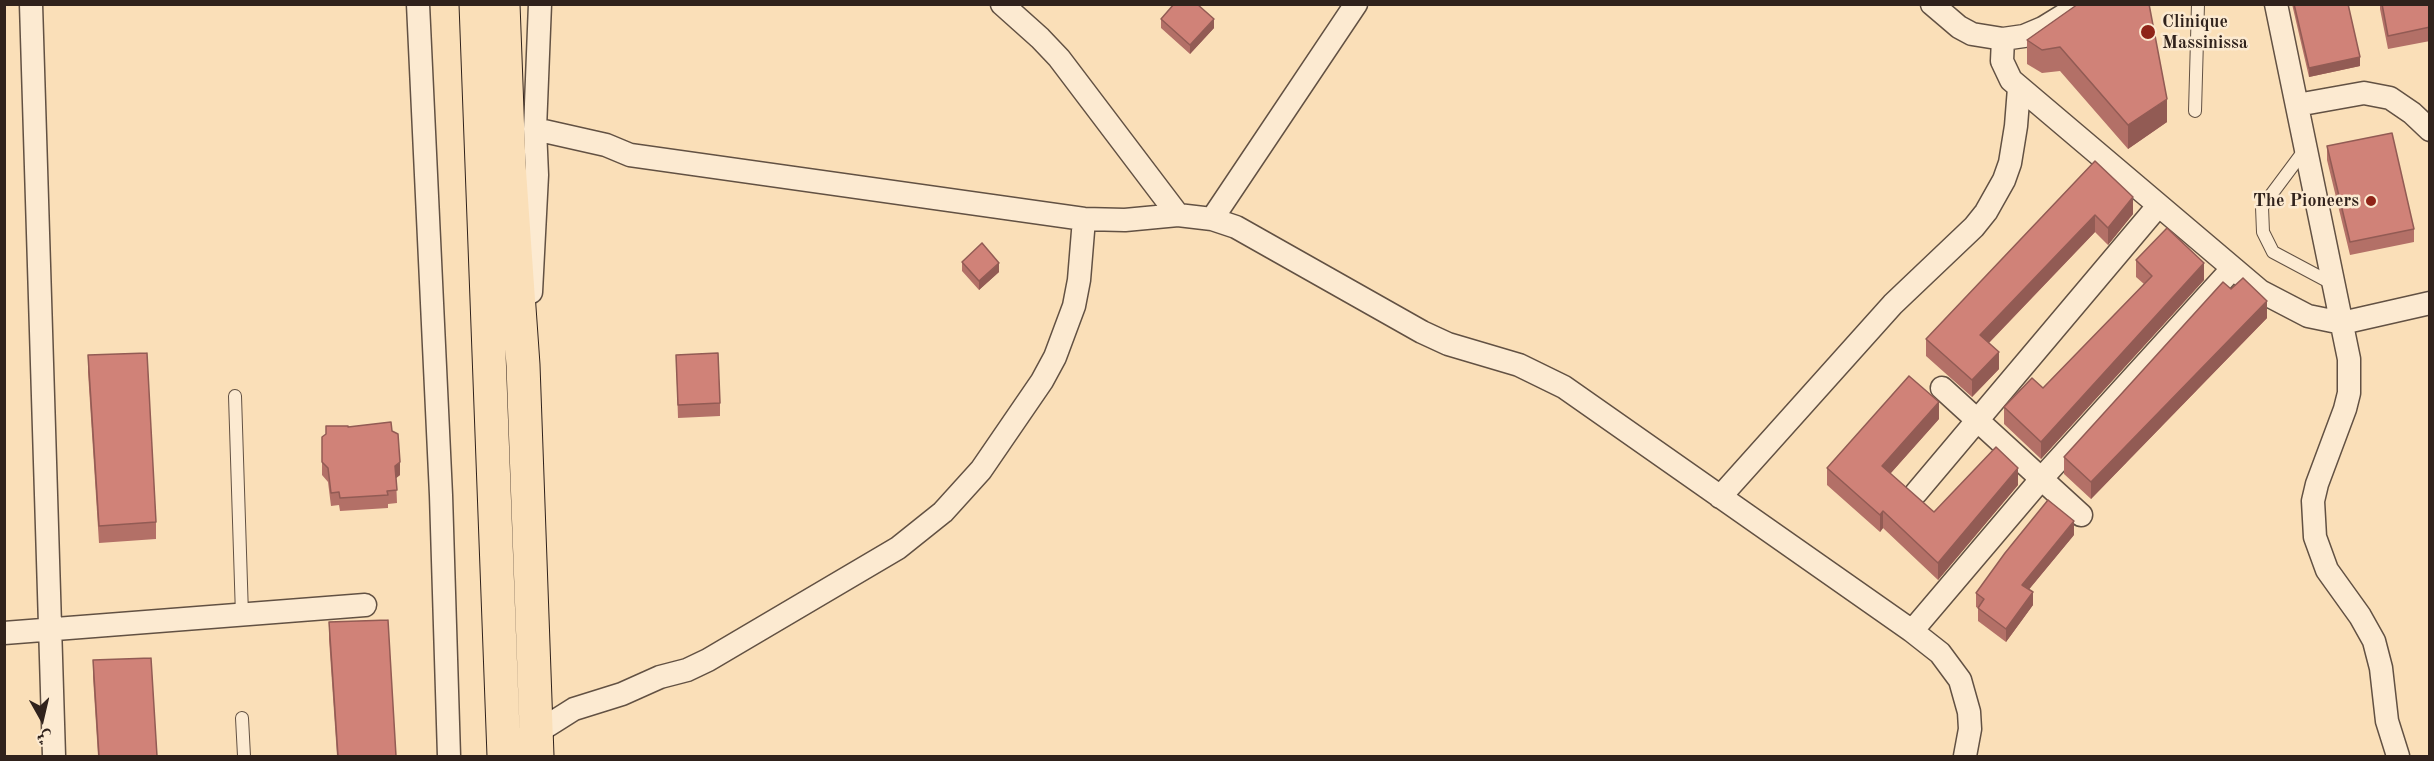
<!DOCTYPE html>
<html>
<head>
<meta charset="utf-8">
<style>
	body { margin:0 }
	#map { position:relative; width:2434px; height:761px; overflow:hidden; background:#fadfb8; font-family:"Old Standard TT",Amiri,serif }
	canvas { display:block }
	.frame { position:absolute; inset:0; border:6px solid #30221c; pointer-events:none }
	.north { position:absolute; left:12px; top:689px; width:60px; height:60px; -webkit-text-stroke:4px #fcead1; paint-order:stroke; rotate:172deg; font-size:16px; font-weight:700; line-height:24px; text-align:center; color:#30221c }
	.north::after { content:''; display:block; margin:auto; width:21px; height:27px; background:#30221c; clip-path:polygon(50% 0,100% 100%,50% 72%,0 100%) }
</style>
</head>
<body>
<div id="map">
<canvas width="2434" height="761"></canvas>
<div class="frame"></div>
<div class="north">ش</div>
</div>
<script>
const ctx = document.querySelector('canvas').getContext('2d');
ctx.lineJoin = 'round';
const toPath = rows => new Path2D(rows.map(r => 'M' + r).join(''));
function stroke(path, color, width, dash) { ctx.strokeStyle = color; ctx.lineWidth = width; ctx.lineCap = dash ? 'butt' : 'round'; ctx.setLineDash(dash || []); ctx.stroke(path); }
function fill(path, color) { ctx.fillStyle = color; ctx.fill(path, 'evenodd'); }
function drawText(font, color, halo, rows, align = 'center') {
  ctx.font = font + ' "Old Standard TT",serif'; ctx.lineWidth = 5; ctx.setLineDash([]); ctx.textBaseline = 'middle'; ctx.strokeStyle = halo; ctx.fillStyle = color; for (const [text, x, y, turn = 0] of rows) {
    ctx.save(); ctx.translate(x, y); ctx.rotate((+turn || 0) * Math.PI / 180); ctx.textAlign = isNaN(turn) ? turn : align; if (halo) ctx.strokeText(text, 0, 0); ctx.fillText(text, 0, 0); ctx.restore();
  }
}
const lane = toPath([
	[2195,111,2198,4],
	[2306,148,2262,207,2263,232,2273,252,2333,284],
	[235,396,242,615],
	[242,718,244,756]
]);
const street = toPath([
	[31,4,54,756],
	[418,4,441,495,449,756],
	[1002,4,1040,38,1059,58,1178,215],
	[1932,4,1959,27,1972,34,2003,39,2024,36,2043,28,2082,4],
	[2276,4,2349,359,2349,393,2345,409,2317,484,2313,501,2315,537,2327,570,2360,616,2374,641,2381,668,2387,721,2398,756],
	[2003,39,2002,61,2011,80,2260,291,2308,316,2342,323,2430,303],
	[2297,105,2364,93,2390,98,2412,113,2430,130],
	[535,129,606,145,630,155,1084,219,1125,220,1178,215,1212,219,1236,227,1422,332,1448,344,1519,365,1564,387,1912,631,1940,653,1960,680,1969,712,1970,729,1965,756],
	[1212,219,1356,4],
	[531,292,537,175,535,129,540,4],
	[1942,388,2081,515],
	[1916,493,2158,206],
	[1720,497,1893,304,1974,227,1986,212,2004,180,2010,163,2016,126,2019,88],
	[1912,631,2042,478,2232,269],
	[4,633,365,605],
	[536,733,574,709,622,694,660,677,687,670,708,660,898,548,943,512,981,470,1042,381,1055,357,1074,306,1079,280,1084,219]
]);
const highway = toPath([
	[476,4,504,756],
	[503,4,509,164,523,365,537,756]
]);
const wall = toPath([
	[2078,4,2167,122,2128,149,2060,71,2042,73,2027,64,2027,40],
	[2292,4,2348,4,2360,66,2309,77],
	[2380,4,2430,4,2430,41,2388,49,2380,9],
	[1161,19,1214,28,1190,54,1161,28],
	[2327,146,2414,229,2414,242,2350,255,2327,160],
	[2095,161,2133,214,2108,245,2095,232,1989,343,1999,369,1972,397,1926,356,1926,339],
	[2136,260,2204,280,2041,459,2004,424,2004,407,2043,388,2144,284,2136,277],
	[962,262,999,272,979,290,962,271],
	[2231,289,2267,318,2091,499,2064,474,2064,457],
	[88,355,156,522,156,539,99,543,88,372],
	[676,355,720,403,720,416,678,418],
	[1939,419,1890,474,1934,512,2018,485,1938,580,1883,528,1880,532,1827,485,1827,468],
	[326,426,392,431,400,475,396,478,397,503,388,504,388,508,340,511,339,505,331,506,328,482,322,475,322,437,326,435],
	[2074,535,2029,589,2033,605,2006,642,1978,621,1978,608,1976,607,1976,593],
	[329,622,396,756,337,756,329,639],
	[93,660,157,756,98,756,93,677]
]);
const shadedWall = toPath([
	[1214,19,1214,28,1190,54,1190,45],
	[2360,57,2360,66,2309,77,2309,68],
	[2167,99,2167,122,2128,149,2128,125],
	[2133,197,2133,214,2108,245,2108,228],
	[2095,215,2095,232,1980,352,1980,335],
	[999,263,999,272,979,290,979,281],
	[2204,263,2204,280,2041,459,2041,442],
	[2267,301,2267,318,2091,499,2091,482],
	[1999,352,1999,369,1972,397,1972,380],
	[1939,402,1939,419,1882,483,1882,466],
	[400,462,400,475,395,479,395,466],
	[2018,468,2018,485,1938,580,1938,563],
	[1883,511,1883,528,1880,532,1880,515],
	[2074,521,2074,535,2022,598,2022,585],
	[2033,592,2033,605,2006,642,2006,629]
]);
const building = toPath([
	[1174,4,1197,4,1214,19,1190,45,1161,19,1174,4],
	[2078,4,2149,4,2167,99,2128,125,2060,47,2042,50,2027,40,2078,4],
	[2294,4,2348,4,2360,57,2309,68,2294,4],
	[2382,4,2430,4,2430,27,2388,36,2382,4],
	[2392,133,2414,229,2350,242,2327,146,2392,133],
	[2095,161,2133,197,2108,228,2095,215,1980,335,1999,352,1972,380,1926,339,2095,161],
	[2167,228,2204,263,2041,442,2004,407,2032,378,2043,388,2152,276,2136,260,2167,228],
	[982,243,999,263,979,281,962,262,982,243],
	[2243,278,2267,301,2091,482,2064,457,2223,282,2231,289,2243,278],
	[147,353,156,522,99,526,88,355,147,353],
	[718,353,720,403,678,405,676,355,718,353],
	[1909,376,1939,402,1882,466,1934,512,1996,447,2018,468,1938,563,1883,511,1880,515,1827,468,1909,376],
	[391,422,392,431,398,434,400,462,395,466,397,490,387,491,388,495,340,498,339,492,331,493,328,468,322,462,322,437,326,434,326,426,348,426,348,427,391,422],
	[2048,500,2074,521,2022,585,2033,592,2006,629,1978,608,1984,599,1976,593,2005,553,2048,500],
	[388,620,396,756,338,756,329,622,388,620],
	[151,658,157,756,99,756,93,660,151,658]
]);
const markers = [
	[2148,32,8,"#8f2418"],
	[2371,201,6,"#8f2418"]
];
const poiNames = [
	["Clinique",2162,22],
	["Massinissa",2162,43],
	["The Pioneers",2359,201,"right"]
];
stroke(lane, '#625143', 14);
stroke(street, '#625143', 25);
stroke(highway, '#30221c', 35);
stroke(lane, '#fcead1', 12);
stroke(street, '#fcead1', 22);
stroke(highway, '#fadfb8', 33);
fill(wall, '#b37067');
fill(shadedWall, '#925b54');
fill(building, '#d08278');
stroke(building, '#925b54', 1.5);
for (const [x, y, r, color] of markers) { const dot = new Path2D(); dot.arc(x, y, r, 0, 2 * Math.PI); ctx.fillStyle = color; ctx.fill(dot); stroke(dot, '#fcead1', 2); }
drawText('bold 18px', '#30221c', '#fcead1', poiNames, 'left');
</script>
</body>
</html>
